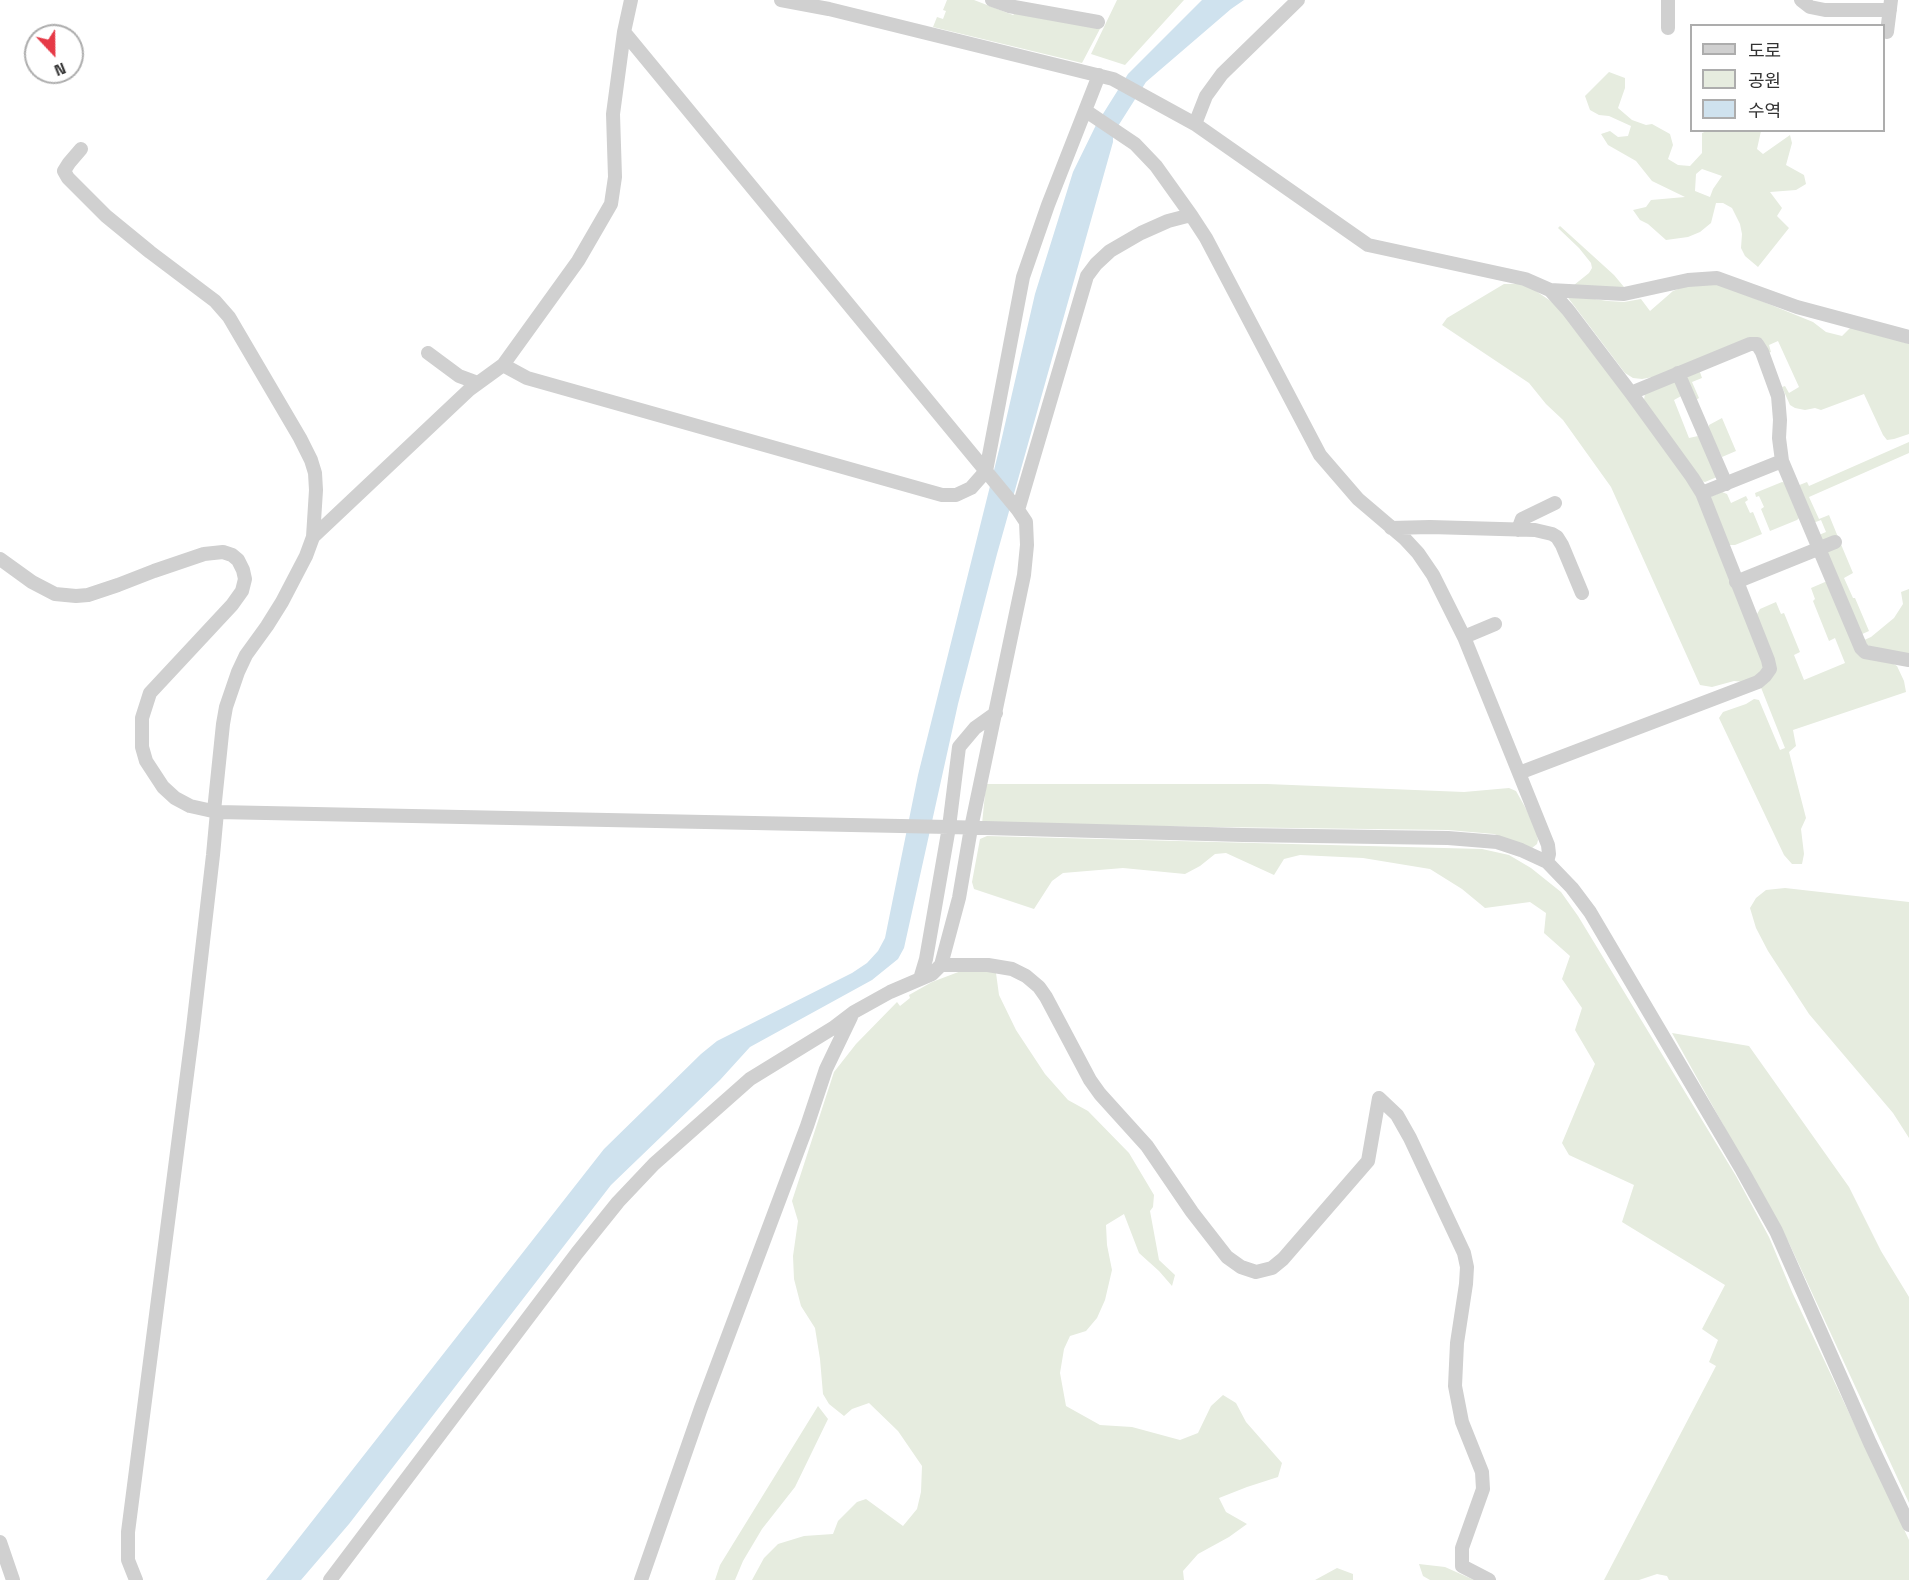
<!DOCTYPE html>
<html>
<head>
<meta charset="utf-8">
<style>
	body { margin:0 }
	#map { position:relative; width:1909px; height:1580px; overflow:hidden; background:#fff; font-family:"Space Grotesk","Noto Sans KR",sans-serif }
	canvas { display:block }
	.legend { position:absolute; left:1690px; top:24px; width:195px; height:108px; box-sizing:border-box; background:#fff; border:2px solid #adadad; margin:0; padding:8px 10px; list-style:none; font-size:18px; color:#333 }
	.legend li { display:flex; align-items:center; gap:12px; height:30px }
	.legend b { width:30px; border:2px solid #adadad }
	.north { position:absolute; left:24px; top:24px; width:60px; height:60px; box-sizing:border-box; background:#fff; border:2px solid #adadad; border-radius:50%; rotate:158deg; font-size:16px; font-weight:700; line-height:24px; text-align:center; color:#333 }
	.north::after { content:''; display:block; margin:auto; width:21px; height:27px; background:#e63946; clip-path:polygon(50% 0,100% 100%,50% 72%,0 100%) }
</style>
</head>
<body>
<div id="map">
<canvas width="1909" height="1580"></canvas>
<ul class="legend">
<li><b style="height:8px;background:#d0d0d0"></b>도로</li>
<li><b style="height:16px;background:#e6ecdf"></b>공원</li>
<li><b style="height:16px;background:#cfe2ee"></b>수역</li>
</ul>
<div class="north">N</div>
</div>
<script>
const ctx = document.querySelector('canvas').getContext('2d');
ctx.lineJoin = 'round';
function fill(path, color) { ctx.fillStyle = color; ctx.fill(path, 'evenodd'); }
const toPath = rows => new Path2D(rows.map(r => 'M' + r).join(''));
function stroke(path, color, width, dash) { ctx.strokeStyle = color; ctx.lineWidth = width; ctx.lineCap = dash ? 'butt' : 'round'; ctx.setLineDash(dash || []); ctx.stroke(path); }
const green = toPath([
	[947,0,974,0,1013,15,1016,12,1102,25,1082,63,933,27,937,17,943,19,946,11,943,10],
	[1117,0,1184,0,1125,65,1091,54],
	[1609,72,1625,78,1625,88,1618,108,1632,120,1646,125,1652,124,1670,134,1673,145,1668,159,1678,165,1690,166,1702,153,1702,133,1707,131,1761,131,1757,149,1763,154,1790,135,1792,143,1786,165,1804,175,1806,184,1796,190,1770,192,1782,208,1777,216,1789,228,1758,267,1745,256,1741,248,1742,234,1740,224,1732,208,1723,203,1716,203,1711,223,1700,232,1688,237,1666,240,1648,224,1640,220,1633,210,1646,207,1651,200,1685,197,1652,181,1636,161,1608,145,1601,134,1610,131,1618,137,1628,136,1631,126,1609,116,1599,115,1590,110,1585,96],
	[1702,169,1722,176,1713,189,1710,197,1695,191,1696,174],
	[1560,226,1614,275,1624,287,1623,290,1574,285,1589,273,1592,268,1591,263,1579,248,1558,228],
	[1717,283,1813,322,1826,332,1842,336,1852,326,1909,344,1909,434,1894,439,1887,440,1883,435,1864,394,1821,410,1815,408,1805,410,1795,408,1790,405,1782,387,1785,386,1789,393,1799,387,1778,341,1769,345,1771,352,1768,353,1762,339,1756,338,1658,376,1642,379,1633,378,1625,373,1566,295,1608,301,1624,302,1641,299,1650,311,1673,291,1689,285],
	[1504,284,1521,284,1533,289,1558,306,1689,479,1766,659,1763,672,1745,682,1734,681,1712,687,1700,685,1611,487,1563,420,1546,404,1529,383,1442,325,1447,318],
	[1699,369,1702,378,1692,382,1699,398,1696,400,1687,378,1688,376],
	[1673,379,1683,395,1674,400,1689,438,1698,436,1717,477,1705,482,1701,481,1644,400,1645,393],
	[1722,418,1736,451,1722,457,1709,431,1709,425],
	[1909,442,1909,453,1809,497,1819,519,1829,515,1838,537,1822,543,1819,535,1826,532,1821,520,1813,523,1797,486,1807,482,1809,486],
	[1782,482,1786,483,1800,517,1797,520,1770,531,1761,509,1764,507,1759,496,1756,497,1755,493],
	[1722,492,1727,494,1731,503,1746,496,1748,500,1745,502,1750,513,1753,512,1762,534,1735,545,1729,545,1710,497],
	[1840,542,1853,573,1844,578,1853,598,1855,598,1869,631,1860,635,1826,556,1830,547],
	[1825,582,1828,582,1863,657,1889,661,1897,666,1904,681,1906,692,1793,730,1796,746,1789,752,1806,818,1801,829,1804,854,1802,864,1792,864,1784,855,1719,718,1723,712,1746,704,1754,699,1759,700,1780,750,1785,748,1760,685,1766,682,1757,614,1760,609,1776,602,1781,614,1784,613,1800,652,1794,655,1804,680,1845,663,1835,638,1829,641,1813,601,1815,599,1811,588],
	[1909,589,1909,656,1866,645,1862,641,1871,637,1894,618,1903,604,1901,592],
	[986,784,1267,784,1464,792,1509,788,1516,791,1525,807,1536,829,1538,840,1537,844,1532,848,1494,834,1448,830,982,824],
	[987,836,1482,849,1509,855,1531,868,1561,892,1578,916,1736,1176,1769,1237,1792,1292,1909,1540,1909,1580,1669,1580,1667,1576,1657,1574,1639,1580,1604,1580,1716,1366,1709,1362,1718,1340,1702,1329,1725,1285,1622,1222,1634,1185,1569,1155,1562,1143,1595,1064,1575,1030,1582,1008,1562,979,1570,956,1544,933,1546,913,1530,902,1485,908,1462,889,1430,869,1363,858,1300,855,1284,859,1274,875,1226,853,1215,854,1200,866,1185,874,1123,868,1063,873,1052,881,1034,909,974,889,972,882,980,839],
	[1785,888,1909,902,1909,1138,1893,1113,1809,1014,1768,951,1756,928,1750,908,1756,898,1766,890],
	[969,968,982,968,996,973,999,995,1016,1030,1045,1074,1068,1100,1088,1111,1129,1153,1154,1195,1153,1207,1150,1211,1159,1260,1175,1275,1172,1286,1159,1271,1139,1253,1124,1214,1106,1225,1107,1245,1112,1270,1105,1300,1097,1318,1086,1331,1070,1336,1064,1349,1060,1373,1066,1406,1100,1425,1132,1427,1180,1440,1198,1433,1211,1406,1223,1395,1236,1403,1246,1422,1282,1463,1278,1477,1247,1487,1219,1498,1226,1512,1247,1524,1229,1537,1198,1554,1183,1571,1184,1580,752,1580,764,1558,778,1544,804,1536,833,1534,838,1521,857,1502,866,1499,903,1526,917,1509,921,1492,922,1466,898,1431,869,1403,852,1409,844,1416,829,1404,823,1394,820,1359,815,1328,801,1306,794,1279,793,1256,798,1221,792,1201,834,1072,856,1044,897,1002,900,1006,910,998,909,995,932,982],
	[1672,1033,1749,1046,1849,1187,1881,1251,1909,1297,1909,1503,1789,1243],
	[818,1406,828,1419,795,1487,762,1529,743,1561,735,1580,715,1580,720,1565],
	[1419,1564,1445,1567,1474,1580,1430,1580,1423,1576],
	[1337,1568,1353,1574,1353,1580,1315,1580]
]);
const water = toPath([
	[1202,0,1244,0,1231,9,1146,82,1113,134,1113,142,997,554,958,704,904,948,898,959,872,980,750,1047,720,1080,611,1185,349,1524,301,1580,266,1580,604,1149,701,1054,717,1041,852,973,867,963,878,951,885,938,918,775,1000,446,1035,294,1073,172,1096,125,1128,74]
]);
const minor = toPath([
	[631,0,624,32,613,114,615,177,611,204,578,261,503,365,527,378,942,495,956,495,971,488,986,471,1023,277,1048,205,1099,75],
	[781,0,829,9,1113,79,1195,124],
	[992,0,1009,6,1098,22],
	[1298,0,1222,74,1206,96,1195,124,1368,245,1525,279,1550,290,1568,310,1631,393,1692,477,1702,493,1768,660,1770,669,1765,676,1758,682,1519,773,1548,845,1549,854,1547,862],
	[1668,0,1668,28],
	[1801,0,1810,7,1825,10,1890,10],
	[1887,32,1891,0],
	[1086,111,1135,144,1156,166,1191,215],
	[81,149,69,163,64,171,68,178,106,216,150,252,215,301,229,317,300,438,311,460,315,473,316,490,313,537,306,556,282,602,267,626,246,655,238,672,226,707,223,724,214,811],
	[1550,290,1624,294,1688,280,1717,278,1797,307,1909,337],
	[428,353,459,376,478,383],
	[1678,373,1726,484],
	[1631,393,1750,344,1757,344,1762,352,1778,396,1780,420,1779,438,1782,461],
	[1702,493,1782,461,1861,648,1865,652,1909,660],
	[1018,510,1087,276,1096,264,1110,251,1141,233,1168,221,1191,215,1206,238,1320,455,1358,499,1405,539,1418,553,1433,575,1464,637,1519,773],
	[1391,528,1430,527,1535,530,1552,534,1557,537,1562,545,1582,593],
	[1518,530,1522,519,1555,503],
	[313,537,470,389,503,365],
	[0,559,32,582,55,594,76,596,88,595,118,585,154,571,204,554,223,552,232,555,238,560,243,570,245,579,242,591,232,605,150,693,142,718,142,747,146,761,163,787,175,798,190,806,217,812,949,827,1243,835,1448,838,1497,842,1521,850,1547,862,1572,888,1590,912,1742,1170,1776,1231,1870,1443,1909,1525],
	[1736,582,1835,542],
	[1464,637,1495,624],
	[941,965,988,965,1012,969,1026,976,1039,987,1046,997,1090,1080,1100,1094,1147,1146,1192,1212,1227,1257,1241,1267,1256,1272,1272,1268,1283,1259,1368,1161,1379,1098,1397,1115,1410,1138,1464,1253,1467,1267,1466,1284,1457,1343,1455,1386,1462,1422,1482,1472,1483,1489,1462,1548,1462,1566,1489,1580],
	[920,979,926,959,949,827,959,747,975,728,996,713],
	[0,1542,13,1580],
	[136,1580,128,1560,128,1532,193,1028,213,855,217,812],
	[330,1580,577,1253,618,1202,654,1164,750,1079,833,1028,854,1012,890,992,932,974,941,965,959,898,971,828,1024,575,1027,545,1026,522,1018,510,624,32],
	[641,1580,701,1408,807,1126,826,1069,851,1017]
]);
fill(green, '#e6ecdf');
fill(water, '#cfe2ee');
stroke(minor, '#d0d0d0', 14);
</script>
</body>
</html>
